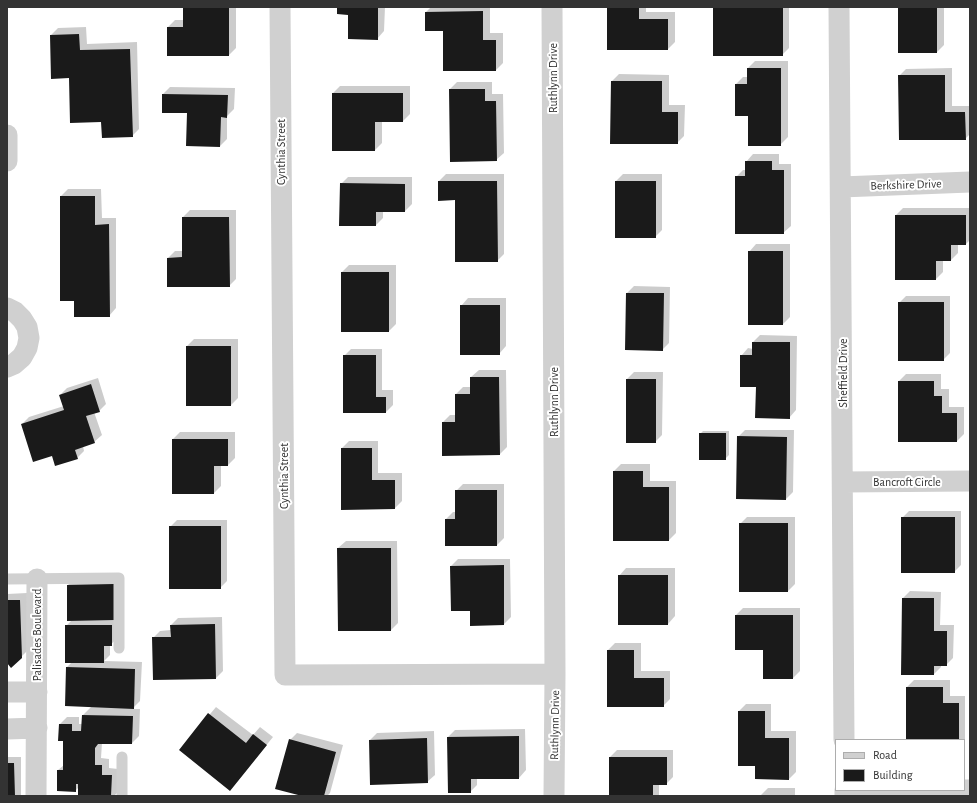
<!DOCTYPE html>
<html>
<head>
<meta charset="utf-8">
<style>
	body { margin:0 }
	#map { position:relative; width:977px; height:803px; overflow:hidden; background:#fff; font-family:"Alegreya Sans",sans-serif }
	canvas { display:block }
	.frame { position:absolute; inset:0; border:8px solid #333; pointer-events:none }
	.legend { position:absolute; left:835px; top:739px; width:130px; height:52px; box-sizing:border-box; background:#fff; border:1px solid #adadad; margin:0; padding:5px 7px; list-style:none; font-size:12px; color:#333 }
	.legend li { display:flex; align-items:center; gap:8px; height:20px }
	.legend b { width:20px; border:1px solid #adadad }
</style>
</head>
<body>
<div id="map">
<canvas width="977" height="803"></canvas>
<div class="frame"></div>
<ul class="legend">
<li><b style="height:5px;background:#d0d0d0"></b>Road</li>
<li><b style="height:11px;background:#1a1a1a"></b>Building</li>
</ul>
</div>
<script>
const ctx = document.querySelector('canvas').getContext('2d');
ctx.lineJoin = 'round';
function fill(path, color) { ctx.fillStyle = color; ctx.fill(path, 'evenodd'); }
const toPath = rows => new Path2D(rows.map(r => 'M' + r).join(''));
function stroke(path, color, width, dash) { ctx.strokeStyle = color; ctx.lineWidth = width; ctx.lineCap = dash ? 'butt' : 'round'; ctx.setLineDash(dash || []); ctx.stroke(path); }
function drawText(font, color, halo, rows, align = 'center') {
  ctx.font = font + ' "Alegreya Sans",sans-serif'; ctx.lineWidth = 4; ctx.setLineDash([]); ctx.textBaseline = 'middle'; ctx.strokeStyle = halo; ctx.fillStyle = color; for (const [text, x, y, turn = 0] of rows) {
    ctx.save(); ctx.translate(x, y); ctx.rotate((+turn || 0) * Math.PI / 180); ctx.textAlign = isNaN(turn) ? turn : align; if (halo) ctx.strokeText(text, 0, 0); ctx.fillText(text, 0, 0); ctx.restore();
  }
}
const shadow = toPath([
	[184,7,236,7,236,48,229,55,168,27,175,20,184,20],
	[338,7,385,7,384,31,377,39,349,14],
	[431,7,490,7,490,33,503,33,503,63,496,70,444,70,444,30,426,12],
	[608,7,646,7,646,12,675,12,675,42,668,49],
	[715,7,789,7,789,48,782,55],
	[899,7,944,7,944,45,937,52],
	[86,27,87,44,137,42,139,129,132,136,102,121,70,77,51,35,58,28],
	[755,61,788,61,788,137,780,145,749,115,736,84,743,77,748,77,748,68],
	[952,68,952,106,970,106,970,134,965,139,899,76,906,69],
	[619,74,669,75,669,105,685,105,684,136,677,143,612,81],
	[457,82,492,82,492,94,503,94,504,153,496,160,450,89],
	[340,86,410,86,410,114,403,121,382,121,382,143,375,150,333,93],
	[170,87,235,88,234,109,227,116,227,139,220,146,188,112,163,112,163,94],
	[753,154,779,154,779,164,791,164,791,226,783,233,736,177,743,170,746,170,746,162],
	[446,174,504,174,504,254,497,261,456,199,439,181],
	[623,174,662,174,662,230,655,237,616,181],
	[348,177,412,177,412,204,405,211,383,211,383,218,376,225,341,184],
	[68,189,101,189,102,218,116,218,116,308,109,316,74,300,61,196],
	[903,208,970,208,970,240,966,244,958,244,958,253,951,260,943,260,943,272,936,279,896,279,896,215],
	[190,210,236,210,236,279,229,286,168,258,175,251,183,251,183,217],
	[756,244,790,244,790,317,783,324,749,252],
	[349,265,396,265,396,324,389,331,342,331,342,272],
	[634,286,670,287,669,343,662,350,627,293],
	[906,296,950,296,950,353,943,360,899,303],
	[468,298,506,298,506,346,499,354,461,306],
	[760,335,797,336,796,410,789,418,757,386,741,356,748,348,753,349,753,342],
	[194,339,238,339,238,398,231,405,187,346],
	[351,349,382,349,382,390,393,390,393,405,386,412,344,356],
	[479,370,506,370,507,447,500,454,443,422,450,415,456,415,456,394,463,387,471,387,471,377],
	[634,372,663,372,662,435,655,442,627,379],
	[906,374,941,374,941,389,949,389,949,407,964,407,964,434,957,441,899,381],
	[98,378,106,404,99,411,94,412,102,435,94,442,83,446,84,451,77,458,53,455,22,424,29,417,64,406,60,395,67,388],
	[745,430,794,430,793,492,786,499,738,437],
	[703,431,729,431,729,455,725,459,700,434],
	[180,432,235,432,235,458,228,465,221,465,221,486,214,493,173,439],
	[349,441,378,441,378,473,402,473,402,501,395,508,342,448],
	[621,464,650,464,650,481,676,481,676,533,669,540,614,471],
	[463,484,504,484,504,538,497,545,446,545,446,519,453,512,456,512,456,491],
	[909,511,961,511,961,565,954,572,902,518],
	[747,517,795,517,795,584,788,591,740,591,740,524],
	[177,520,227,520,227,581,220,588,170,527],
	[346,541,397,541,398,623,391,630,338,548],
	[458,559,510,559,511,617,504,624,471,610,451,566],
	[626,568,675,568,675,616,668,624,619,576],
	[75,578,121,578,119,637,110,645,110,655,104,661,142,662,140,701,132,709,140,709,139,736,132,743,102,743,101,758,109,759,109,768,118,769,118,792,114,796,79,796,79,787,75,791,58,770,64,765,64,740,60,724,67,717,79,717,79,724,83,724,83,715,92,706,66,706,67,667,72,662,66,626,72,620,68,585],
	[910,591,941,592,940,625,954,625,953,658,946,665,941,665,941,667,934,674,903,598],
	[27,593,28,650,21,657,7,662,7,594],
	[743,608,800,608,800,671,793,678,764,649,736,615],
	[222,617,223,671,216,678,153,638,160,631,171,630,171,625,178,618],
	[615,643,641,643,641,671,670,671,670,699,663,706,608,706,608,650],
	[914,680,950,680,950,696,965,696,965,743,964,744,964,740,907,740,907,687],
	[746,704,771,704,771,731,796,731,796,772,789,779,739,711],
	[216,707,253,735,260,727,273,737,230,790,180,750],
	[525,729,526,770,519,778,477,778,477,785,470,792,448,737,455,730],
	[434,731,435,775,427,782,370,740,377,733],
	[297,733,343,745,330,793,327,796,306,796,290,740],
	[7,740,7,757,21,757,21,796,7,796],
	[617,750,673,750,673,777,666,784,659,784,659,796,610,796,610,757],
	[768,788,795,788,795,796,760,796]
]);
const building = toPath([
	[183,7,229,7,229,56,167,56,167,27,183,27],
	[337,7,378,7,378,40,348,39,348,15,337,14],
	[607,7,639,7,639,19,668,19,668,50,607,50],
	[713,7,783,7,783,56,713,56],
	[898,7,937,7,937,53,898,53],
	[483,11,483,40,496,40,496,71,443,71,443,31,425,31,425,12],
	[79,34,80,50,130,49,133,137,102,138,101,122,70,123,69,78,51,79,50,35],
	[747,68,781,68,781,146,748,146,748,116,735,116,735,84,747,84],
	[898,75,945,75,945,112,965,112,966,140,899,140],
	[611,81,662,81,662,112,678,112,678,144,610,144],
	[449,89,485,89,485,101,496,101,497,161,450,162],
	[332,93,403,93,403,122,375,122,375,151,332,151],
	[162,94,228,95,227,118,221,117,220,147,186,146,187,113,162,113],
	[745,161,772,161,772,170,784,170,784,234,735,234,735,176,745,176],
	[438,181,497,181,498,262,455,262,455,200,438,201],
	[615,181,656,181,656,238,615,238],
	[340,183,405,184,405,212,376,212,376,226,339,226],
	[60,196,95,196,95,225,109,224,110,317,74,317,74,301,60,301],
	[895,215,966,215,966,245,951,245,951,261,936,261,936,280,895,280],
	[182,217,229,217,230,287,167,287,167,258,182,257],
	[748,251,783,251,783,325,748,325],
	[341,272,389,272,389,332,341,332],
	[626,293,664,293,663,351,625,350],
	[898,302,944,302,944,361,898,361],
	[460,305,500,305,500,355,460,355],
	[752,342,790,342,790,419,755,418,756,387,740,387,740,355,752,355],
	[186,346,231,346,231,406,186,406],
	[343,355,376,355,376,397,386,397,386,413,343,413],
	[470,377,499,377,500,455,442,456,442,422,455,422,455,394,470,394],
	[626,379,656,379,656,443,626,443],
	[898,381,934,381,934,396,942,396,942,413,957,413,957,442,898,442],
	[91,384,100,412,86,416,95,443,75,450,78,459,55,466,52,456,33,462,21,424,64,410,59,395],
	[699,433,726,433,726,460,699,460],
	[737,436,787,437,786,500,736,499],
	[172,439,228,439,228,466,214,466,214,494,172,494],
	[341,448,372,448,372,480,395,480,395,509,341,510],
	[613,471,643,471,643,487,669,487,669,541,613,541],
	[455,490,497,490,497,546,445,546,445,519,455,519],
	[901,517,955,517,955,573,901,573],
	[739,523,788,523,788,592,739,592],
	[169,526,221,526,221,589,169,589],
	[337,548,391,548,391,631,338,631],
	[504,565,504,625,470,626,470,611,451,611,450,566],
	[618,575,668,575,668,625,618,625],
	[114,584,115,620,67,621,67,585],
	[902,598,934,598,934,631,947,631,947,666,934,666,934,675,901,675],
	[7,600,20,600,22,658,11,668,7,663],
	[735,615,793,615,793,679,763,679,763,650,735,650],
	[215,624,216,679,153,680,152,637,171,637,170,625],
	[65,625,112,625,112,646,104,646,104,663,65,663],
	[607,650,634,650,634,678,664,678,664,707,607,707],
	[66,667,135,669,134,709,65,706],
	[906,687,943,687,943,703,959,703,959,740,906,740],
	[738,711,765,711,765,738,789,738,789,780,755,779,755,766,738,766],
	[208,713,246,743,253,734,267,745,230,791,179,750],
	[82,715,133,716,132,744,98,744,95,748,95,765,102,765,102,775,112,775,111,796,78,796,78,784,76,784,76,792,57,791,57,770,63,770,63,741,58,741,59,724,72,724,72,731,81,731],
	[519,736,519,779,471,779,471,793,448,793,447,737],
	[427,738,428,783,370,785,369,740],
	[289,739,336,752,324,796,302,796,275,789],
	[609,757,667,757,667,785,653,785,653,796,609,796],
	[7,763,14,763,15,796,7,796]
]);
const lane = toPath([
	[7,579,119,578,119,648],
	[122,796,122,757]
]);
const street = toPath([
	[280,7,285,675,555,674],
	[552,7,555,674,554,796],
	[839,7,844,740],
	[7,135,7,161],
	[841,187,970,182],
	[7,308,15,312,22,319,27,327,29,338,27,348,22,357,14,364,7,367],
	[843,482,970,481],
	[7,692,37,692],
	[7,729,37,728],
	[36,796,37,579],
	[845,796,845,790,970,790]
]);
const streetNames = [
	["Ruthlynn Drive",553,78,-90],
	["Cynthia Street",281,152,-90],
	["Berkshire Drive",906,185,-2],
	["Sheffield Drive",843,373,-90],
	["Ruthlynn Drive",554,402,-90],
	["Cynthia Street",284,476,-90],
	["Bancroft Circle",907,482],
	["Palisades Boulevard",37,635,-90],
	["Ruthlynn Drive",555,725,-89]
];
fill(shadow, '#0003');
fill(building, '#1a1a1a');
stroke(lane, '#d0d0d0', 11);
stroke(street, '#d0d0d0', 21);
drawText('12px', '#333', '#fff', streetNames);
</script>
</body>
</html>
